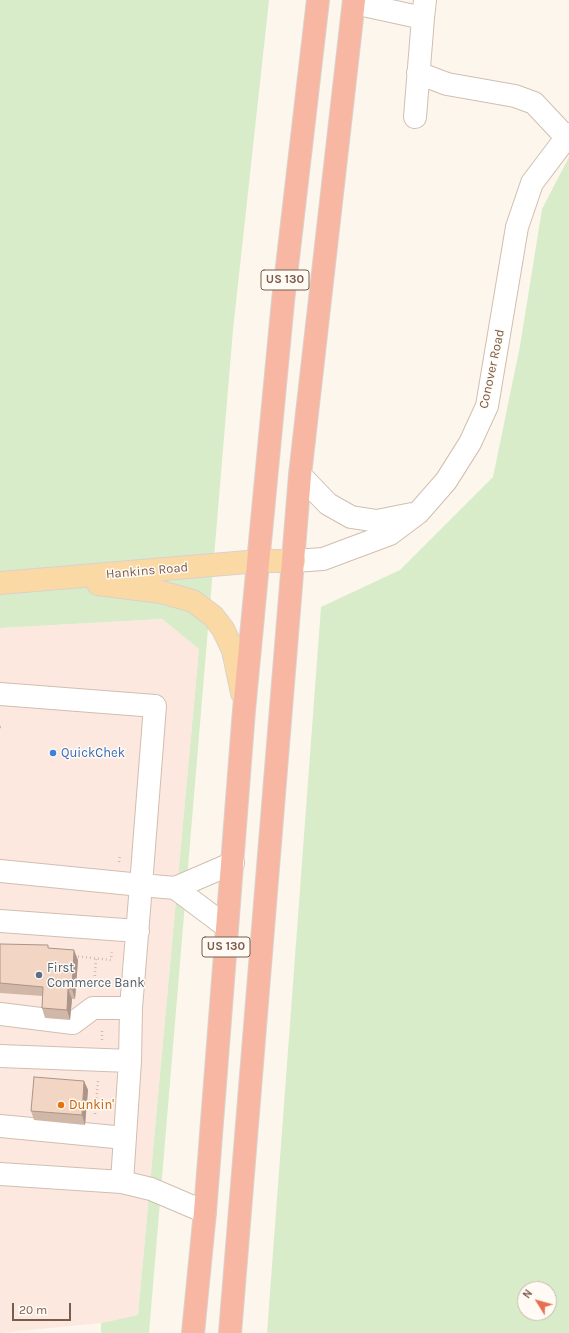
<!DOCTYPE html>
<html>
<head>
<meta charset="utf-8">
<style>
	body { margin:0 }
	#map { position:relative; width:569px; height:1333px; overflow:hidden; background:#fdf6ec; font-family:Karla,sans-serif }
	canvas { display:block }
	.north { position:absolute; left:517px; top:1281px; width:40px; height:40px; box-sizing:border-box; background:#fffaf3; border:1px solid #cabbb1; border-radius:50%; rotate:307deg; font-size:11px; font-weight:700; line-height:16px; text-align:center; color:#7a5c4d }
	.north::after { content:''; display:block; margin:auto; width:14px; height:18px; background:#e76f51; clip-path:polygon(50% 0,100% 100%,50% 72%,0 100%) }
	.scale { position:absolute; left:12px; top:1303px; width:59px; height:18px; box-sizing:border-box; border:2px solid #7a5c4d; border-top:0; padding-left:5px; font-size:12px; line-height:14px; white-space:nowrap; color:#7a5c4d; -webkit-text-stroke:3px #fffaf3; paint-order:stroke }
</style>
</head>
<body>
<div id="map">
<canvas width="569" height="1333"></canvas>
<div class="north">N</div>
<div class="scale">20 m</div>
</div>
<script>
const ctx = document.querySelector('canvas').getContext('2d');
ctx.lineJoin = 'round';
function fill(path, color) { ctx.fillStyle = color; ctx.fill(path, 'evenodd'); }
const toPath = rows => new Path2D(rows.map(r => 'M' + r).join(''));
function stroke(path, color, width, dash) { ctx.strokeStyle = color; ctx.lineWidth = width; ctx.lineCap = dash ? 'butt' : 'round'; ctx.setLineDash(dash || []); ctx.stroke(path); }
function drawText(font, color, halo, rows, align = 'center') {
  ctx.font = font + ' Karla,sans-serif'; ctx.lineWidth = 3; ctx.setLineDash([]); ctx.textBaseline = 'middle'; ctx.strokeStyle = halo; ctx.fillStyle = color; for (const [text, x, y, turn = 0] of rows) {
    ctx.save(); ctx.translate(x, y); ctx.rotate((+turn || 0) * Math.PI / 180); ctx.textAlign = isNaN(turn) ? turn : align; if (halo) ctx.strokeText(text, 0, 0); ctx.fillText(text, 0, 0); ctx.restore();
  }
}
const commercial = toPath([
	[162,619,199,649,138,1315,101,1323,0,1333,0,628]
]);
const green = toPath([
	[0,0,269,0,233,330,149,1333,101,1333,101,1323,138,1315,199,649,162,619,0,628],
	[569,157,569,1333,267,1333,321,607,400,570,493,477,520,346,542,209],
	[525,1289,549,1289,549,1313,525,1313]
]);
const path = toPath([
	[0,727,2,727],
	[119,862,120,855],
	[74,956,111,960,112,950],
	[94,988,96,959],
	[102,1040,102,1029],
	[95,1114,98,1081]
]);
const minor = toPath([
	[354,3,423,18,425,0],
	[418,73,447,84,515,96,534,103,566,137],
	[415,117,423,18],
	[300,475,328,504,351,517,377,521,412,514],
	[294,561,323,559,390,534,418,513,446,481,470,443,487,406,517,227,532,183,569,134],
	[0,694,155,706,141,885,175,888,233,863],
	[0,871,141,885,131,1008,130,1061,122,1182],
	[175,888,227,927],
	[0,921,138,931],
	[0,1014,73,1023,93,1008,131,1008],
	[0,1056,130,1061],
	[0,1126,125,1138],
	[0,1174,122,1182,151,1189,205,1212]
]);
const major = toPath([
	[0,583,259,561,294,561],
	[98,584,161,592,193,601,213,616,223,629,233,650,242,693]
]);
const highway = toPath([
	[193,1333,205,1212,244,710,283,301,318,0],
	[230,1333,300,475,354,0]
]);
const wall = toPath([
	[50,948,78,960,75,999,72,999,70,1020,45,1018,42,1008,43,996,0,993,0,983],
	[84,1081,88,1090,85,1125,34,1120,31,1111]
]);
const shadedWall = toPath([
	[74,950,78,960,75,999,72,989],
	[68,989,72,999,70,1020,67,1010],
	[84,1081,88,1090,85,1125,82,1115]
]);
const building = toPath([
	[0,944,48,945,48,948,74,950,72,989,68,989,67,1010,42,1008,43,987,0,983,0,944],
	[34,1077,84,1081,82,1115,31,1111,34,1077]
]);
const markers = [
	[53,753,4,"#3f7fe0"],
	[39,975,4,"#5c6f8a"],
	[61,1105,4,"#e8710a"]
];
const shields = [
	[285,280,48],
	[226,947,48]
];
const shieldNames = [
	["US 130",285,280],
	["US 130",226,947]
];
const streetNames = [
	["Conover Road",492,369,-78],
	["Hankins Road",147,571,-5]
];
const shopNames = [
	["QuickChek",61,753]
];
const serviceNames = [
	["First",47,968],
	["Commerce Bank",47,983]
];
const foodNames = [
	["Dunkin'",69,1105]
];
fill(commercial, '#fde8e0');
fill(green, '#d8ecc9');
stroke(minor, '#d1beb0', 24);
stroke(major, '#dad1cd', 24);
stroke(highway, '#dad1cd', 24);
stroke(path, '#d9b8a5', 2.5, [1, 3]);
stroke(minor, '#fff', 22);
stroke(major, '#fbd9a5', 22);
stroke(highway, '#f7b7a3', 22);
fill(wall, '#d1b7a8');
fill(shadedWall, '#aa9588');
fill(building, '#f3d5c3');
stroke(building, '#aa9588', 1);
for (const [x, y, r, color] of markers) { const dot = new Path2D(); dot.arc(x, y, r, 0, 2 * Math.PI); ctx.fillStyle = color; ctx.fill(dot); stroke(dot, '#fffaf3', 1.5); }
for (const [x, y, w] of shields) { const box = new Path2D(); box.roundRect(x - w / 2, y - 10, w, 20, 3); ctx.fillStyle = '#fffaf3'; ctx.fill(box); stroke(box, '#7a5c4d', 1); }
drawText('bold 12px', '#7a5c4d', null, shieldNames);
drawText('13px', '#7a5c4d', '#fffaf3', streetNames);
drawText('13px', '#366cbe', '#fffaf3', shopNames, 'left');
drawText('13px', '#4e5e75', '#fffaf3', serviceNames, 'left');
drawText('13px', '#c56008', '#fffaf3', foodNames, 'left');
</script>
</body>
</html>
